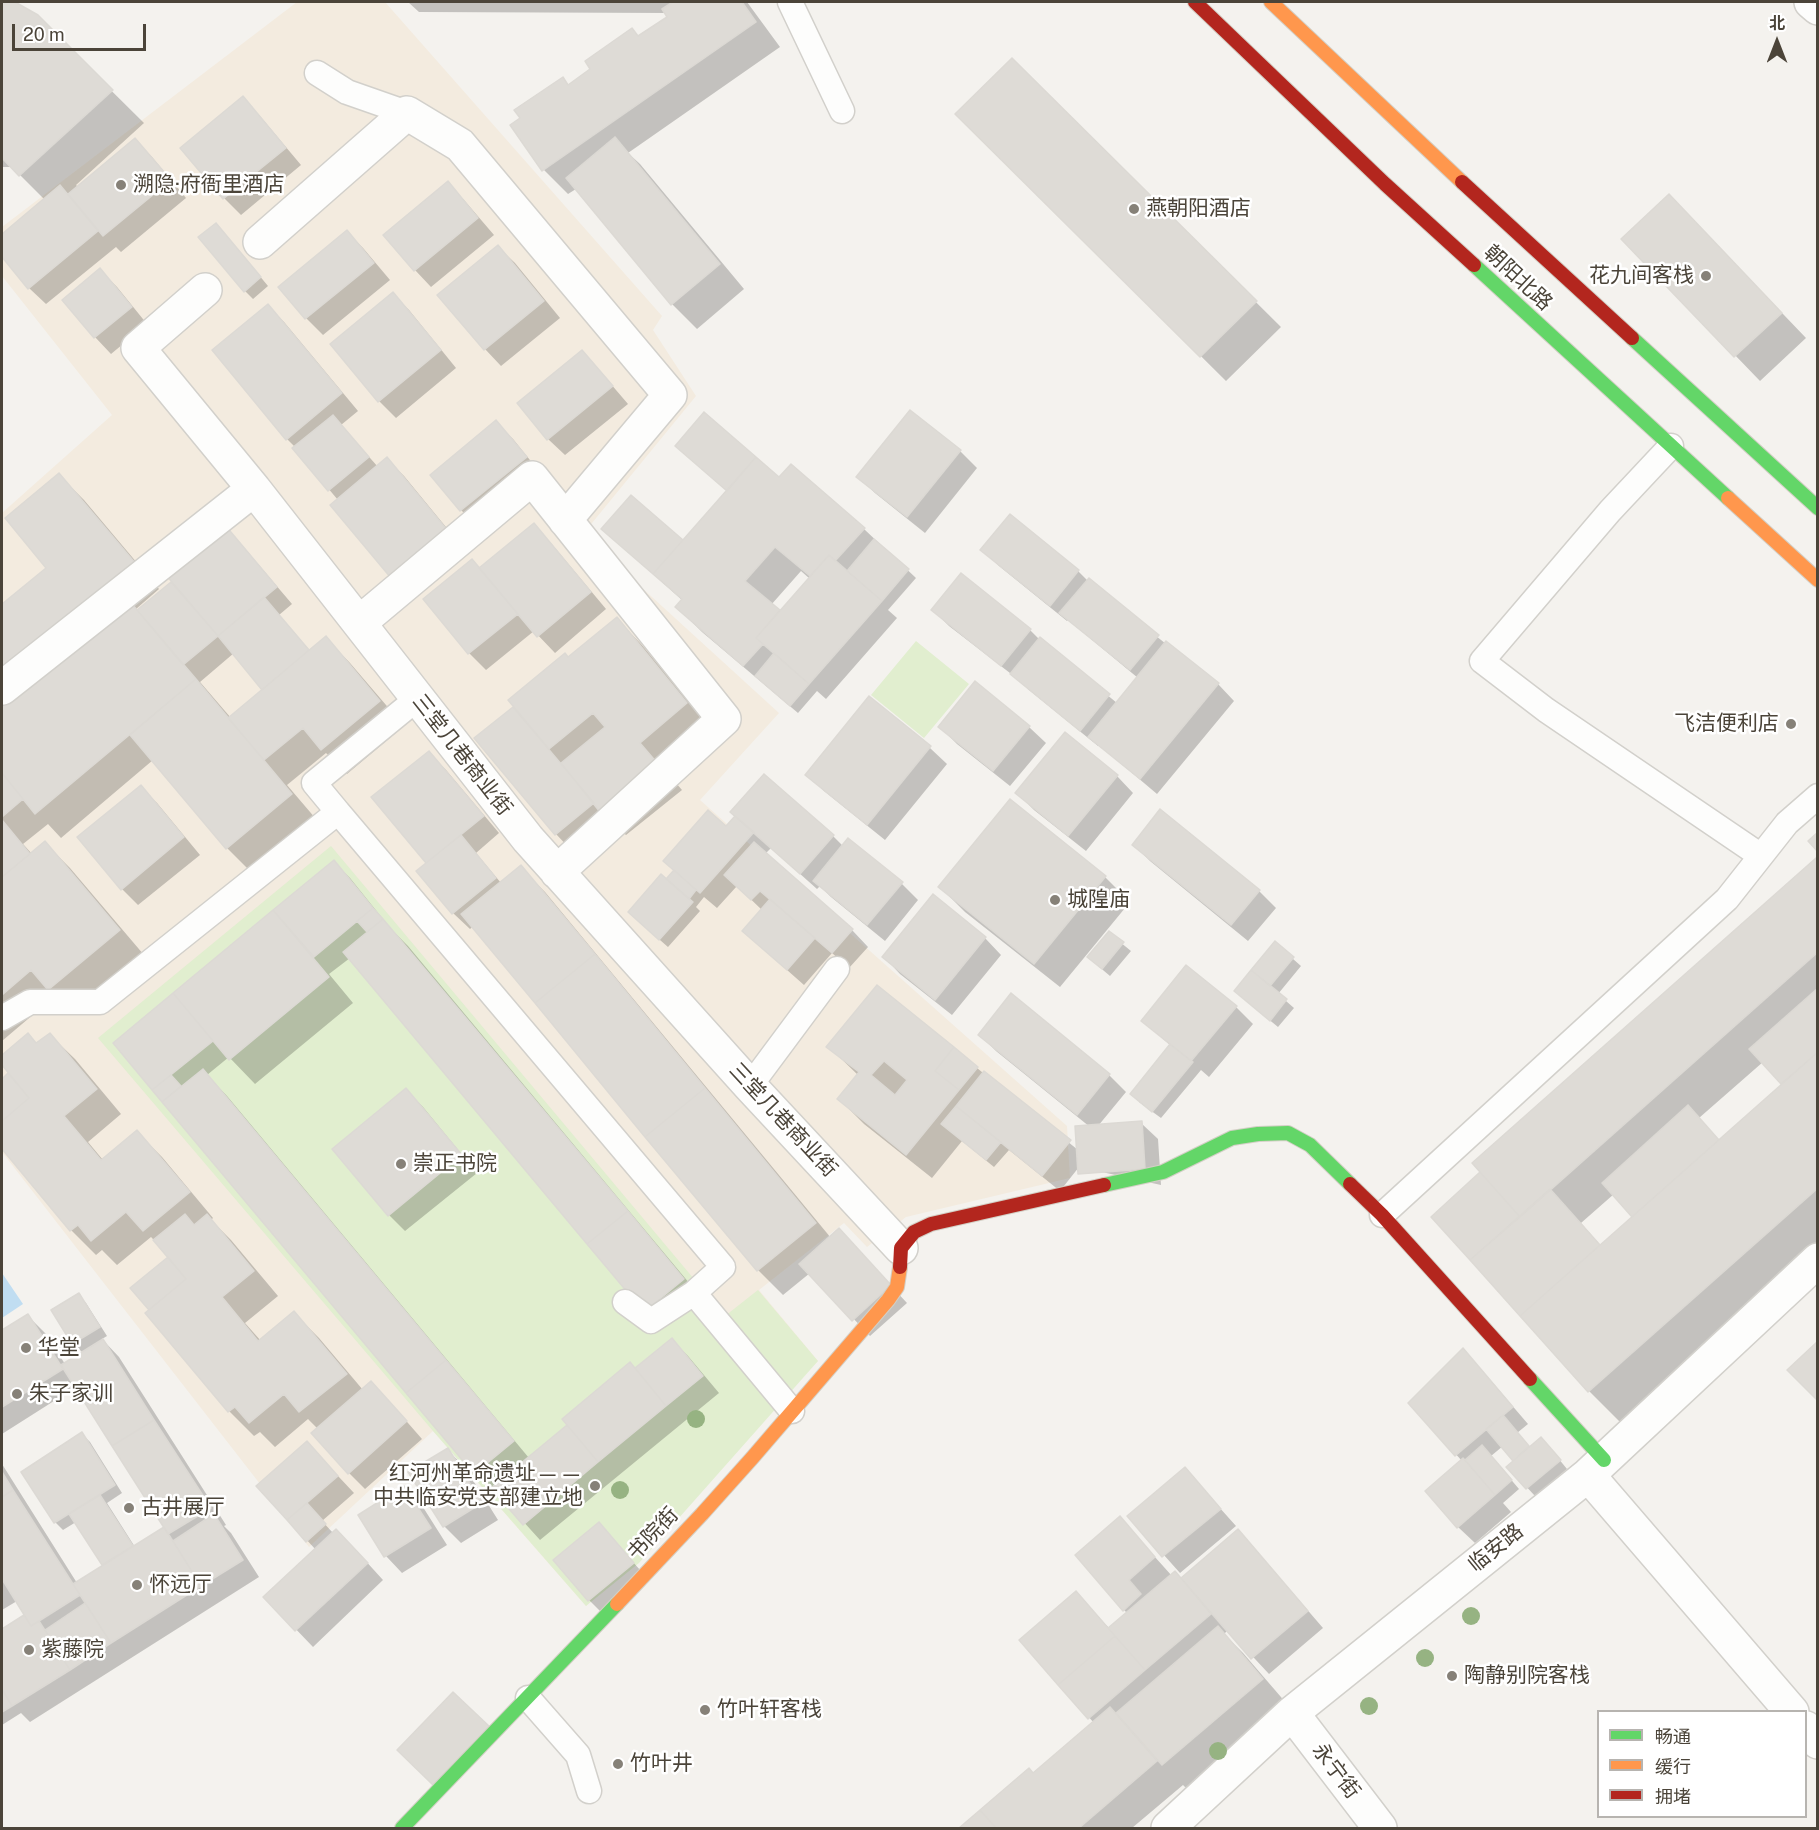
<!DOCTYPE html>
<html>
<head>
<meta charset="utf-8">
<style>
	body { margin:0 }
	#map { position:relative; width:1819px; height:1830px; overflow:hidden; background:#f4f2ee; font-family:"Public Sans","Noto Sans SC",sans-serif }
	canvas { display:block }
	.frame { position:absolute; inset:0; border:3px solid #4b4439; pointer-events:none }
	.legend { position:absolute; left:1597px; top:1710px; width:210px; height:108px; box-sizing:border-box; background:#fff; border:2px solid #b7b4b0; margin:0; padding:8px 10px; list-style:none; font-size:18px; color:#4b4439 }
	.legend li { display:flex; align-items:center; gap:12px; height:30px }
	.legend b { width:30px; border:2px solid #b7b4b0 }
	.north { position:absolute; left:1747px; top:12px; width:60px; height:60px; -webkit-text-stroke:4px #fff; paint-order:stroke; rotate:0deg; font-size:16px; font-weight:700; line-height:24px; text-align:center; color:#4b4439 }
	.north::after { content:''; display:block; margin:auto; width:21px; height:27px; background:#4b4439; clip-path:polygon(50% 0,100% 100%,50% 72%,0 100%) }
	.scale { position:absolute; left:12px; top:24px; width:134px; height:27px; box-sizing:border-box; border:3px solid #4b4439; border-top:0; padding-left:8px; font-size:18px; line-height:21px; white-space:nowrap; color:#4b4439; -webkit-text-stroke:4px #fff; paint-order:stroke }
</style>
</head>
<body>
<div id="map">
<canvas width="1819" height="1830"></canvas>
<div class="frame"></div>
<ul class="legend">
<li><b style="height:8px;background:#63d668"></b>畅通</li>
<li><b style="height:8px;background:#ff974d"></b>缓行</li>
<li><b style="height:8px;background:#b3261e"></b>拥堵</li>
</ul>
<div class="north">北</div>
<div class="scale">20 m</div>
</div>
<script>
const ctx = document.querySelector('canvas').getContext('2d');
ctx.lineJoin = 'round';
function fill(path, color) { ctx.fillStyle = color; ctx.fill(path, 'evenodd'); }
const toPath = rows => new Path2D(rows.map(r => 'M' + r).join(''));
function stroke(path, color, width, dash) { ctx.strokeStyle = color; ctx.lineWidth = width; ctx.lineCap = dash ? 'butt' : 'round'; ctx.setLineDash(dash || []); ctx.stroke(path); }
function drawText(font, color, halo, rows, align = 'center') {
  ctx.font = font + ' "Public Sans","Noto Sans SC",sans-serif'; ctx.lineWidth = 5; ctx.setLineDash([]); ctx.textBaseline = 'middle'; ctx.strokeStyle = halo; ctx.fillStyle = color; for (const [text, x, y, turn = 0] of rows) {
    ctx.save(); ctx.translate(x, y); ctx.rotate((+turn || 0) * Math.PI / 180); ctx.textAlign = isNaN(turn) ? turn : align; if (halo) ctx.strokeText(text, 0, 0); ctx.fillText(text, 0, 0); ctx.restore();
  }
}
const commercial = toPath([
	[297,2,385,2,662,316,653,330,696,396,583,534,779,713,700,800,1067,1126,1070,1178,906,1217,867,1247,844,1223,759,1290,818,1361,586,1606,433,1431,309,1547,2,1152,2,513,112,415,2,276,2,227]
]);
const green = toPath([
	[916,641,969,684,924,738,871,695],
	[331,846,725,1316,758,1290,818,1361,639,1563,586,1606,433,1431,98,1038]
]);
const water = toPath([
	[2,1273,23,1304,2,1318]
]);
const shadow = toPath([
	[2,2,13,2,37,17,144,123,76,185,78,187,135,140,152,157,186,198,121,252,116,247,46,304,29,288,2,255,2,235,45,200,12,167,2,167],
	[408,2,747,2,780,47,628,153,640,164,744,289,697,329,672,304,576,189,568,194,544,170,563,79,570,86,592,70,632,30,639,37,669,17,666,13,419,12],
	[1012,60,1281,327,1226,381,957,114],
	[243,98,259,115,301,165,241,215,224,198,182,148],
	[448,183,464,200,494,235,431,287,415,270],
	[1694,221,1806,338,1760,381,1623,239],
	[347,232,363,248,390,280,323,335,306,318,280,287],
	[224,233,268,286,253,299,245,291],
	[498,247,515,263,560,318,501,366,485,349],
	[100,270,117,287,147,324,111,354,95,337],
	[392,294,409,310,456,368,396,418,379,401,332,344],
	[268,306,284,322,358,411,341,425,378,467,387,459,404,476,464,549,338,500,294,448,295,447,287,439],
	[582,352,598,369,628,404,565,455,548,439],
	[910,412,960,451,977,468,925,533,875,493,858,477],
	[496,423,513,439,542,475,478,527,461,510,432,475],
	[677,446,780,480,864,529,916,578,888,610,897,618,826,699,817,691,798,713,702,632,677,607,683,601,603,529,683,542,728,492],
	[801,571,810,579,780,613,771,605],
	[59,475,84,500,159,589,136,609,138,611,173,583,225,527,241,544,292,604,279,615,310,651,326,638,350,663,404,726,347,774,326,753,287,785,316,819,252,873,227,848,153,760,61,838,48,824,23,844,32,854,45,843,70,868,144,955,74,1014,55,996,2,1041,2,606,48,568],
	[234,653,264,690,231,718,200,682],
	[533,525,550,542,606,609,555,653,534,631,486,670,469,653,425,600,480,569],
	[982,550,1078,571,1088,581,1166,644,1218,684,1234,701,1157,794,1099,745,1098,746,1029,690,1019,680,949,626,933,610,1030,630,1040,640,1117,703,1138,678,1068,620,1067,621,999,566],
	[617,619,641,644,711,728,663,768,682,790,626,835,611,820,572,851,556,834,518,714,569,659],
	[869,698,930,748,947,764,885,840,824,791,807,774],
	[940,727,1029,727,1046,743,1010,786,957,744],
	[1065,735,1117,776,1133,793,1086,851,1034,810,1017,793],
	[429,753,446,770,499,833,476,853,501,883,520,867,545,892,831,1238,855,1247,907,1303,870,1336,810,1273,783,1295,758,1270,473,926,470,929,453,913,428,863,374,798],
	[140,787,157,803,200,855,138,905,122,889],
	[1011,801,1105,877,1130,902,1060,987,965,912,940,887],
	[1160,811,1259,891,1276,908,1248,941,1150,861,1134,845],
	[726,828,833,836,843,846,848,840,902,884,918,900,885,941,831,897,820,886,817,889,771,848,765,854,852,930,868,947,849,968,832,953,804,985,761,947,762,910,737,886,717,908,704,897,696,907,700,911,668,947,637,920,667,881],
	[334,862,350,878,391,929,408,946,700,1296,662,1328,350,958,329,974,353,1003,255,1084,229,1057,207,1075,227,1096,529,1458,672,1340,688,1356,719,1393,540,1540,493,1488,491,1489,475,1473,115,1043],
	[1818,862,1818,1249,1621,1423,1589,1391,1433,1217],
	[1763,1062,1783,1084,1720,1141,1699,1118],
	[1614,1194,1634,1217,1601,1246,1581,1223],
	[1109,933,1131,951,1110,976,1097,965],
	[985,938,1001,955,952,1015,900,974,884,957],
	[1275,943,1301,966,1278,994,1294,1008,1278,1027,1244,999],
	[1011,995,1109,1075,1126,1092,1098,1126,1141,1123,1158,1139,1161,1185,1079,1167,1060,1191,1009,1150,994,1167,962,1141,932,1178,864,1124,839,1099,859,1076,828,1046,977,1068,1078,1150,1090,1127,996,1051,980,1035],
	[1236,1007,1253,1024,1209,1077,1201,1070,1161,1118,1139,1102,1171,1046,1143,1021],
	[28,1035,37,1044,50,1035,75,1059,121,1114,88,1142,103,1160,137,1132,162,1157,213,1218,211,1220,231,1240,278,1296,245,1323,261,1341,294,1313,319,1338,363,1390,387,1399,422,1439,365,1489,349,1473,318,1429,308,1419,275,1447,260,1432,254,1436,229,1411,147,1314,151,1310,170,1257,165,1251,151,1237,117,1265,102,1250,96,1255,71,1230,2,1147,2,1081,8,1075,13,1080,15,1079,2,1062,2,1057],
	[406,1090,423,1107,477,1173,405,1231,389,1215],
	[78,1295,86,1303,107,1336,102,1339,119,1357,226,1525,224,1526,231,1533,259,1577,30,1722,21,1713,2,1725,2,1631,26,1616,17,1601,2,1610,2,1464,77,1583,104,1566,76,1522,63,1530,55,1522,23,1472,82,1434,90,1442,122,1493,107,1503,135,1547,166,1528,76,1387,2,1434,2,1332,28,1316,45,1333,65,1364,83,1353,74,1344,53,1311],
	[1463,1350,1479,1367,1528,1424,1517,1433,1530,1448,1549,1447,1567,1469,1535,1496,1508,1467,1515,1461,1503,1446,1491,1456,1519,1489,1503,1503,1511,1512,1475,1543,1458,1527,1462,1461,1410,1403],
	[307,1443,354,1493,322,1521,333,1533,353,1547,383,1580,313,1647,265,1597,316,1550,258,1487],
	[447,1450,464,1466,498,1520,461,1543,444,1526],
	[1185,1469,1236,1526,1180,1573,1129,1516],
	[404,1488,421,1504,447,1545,402,1573,386,1556,360,1516],
	[1120,1518,1172,1576,1181,1580,1238,1531,1254,1548,1323,1628,1269,1674,1228,1630,1224,1634,1243,1653,1287,1704,1187,1789,1183,1785,1132,1828,962,1828,1029,1770,1034,1775,1094,1723,1021,1640,1076,1593,1110,1629,1128,1614,1124,1610],
	[599,1524,649,1580,606,1617,589,1600]
]);
const building = toPath([
	[2,2,15,2,38,15,113,90,19,176,2,158,2,2],
	[673,2,742,2,756,22,542,171,510,125,520,118,514,110,563,77,568,85,590,69,585,61,632,28,638,36,667,17,662,9,673,2],
	[1012,58,1257,301,1200,357,955,114,1012,58],
	[243,96,286,148,223,199,180,148,243,96],
	[615,137,720,264,671,305,566,178,615,137],
	[135,138,171,180,103,236,68,194,135,138],
	[448,181,478,218,414,271,383,235,448,181],
	[60,185,98,231,28,289,2,257,2,234,60,185],
	[1669,194,1782,313,1734,357,1621,239,1669,194],
	[216,223,261,277,244,292,198,237,216,223],
	[347,230,374,263,305,319,278,287,347,230],
	[498,245,544,301,484,350,437,295,498,245],
	[100,268,132,307,94,338,62,300,100,268],
	[393,292,441,350,378,402,330,344,393,292],
	[268,304,342,393,286,440,212,350,268,304],
	[582,350,613,386,547,440,517,403,582,350],
	[910,410,961,450,907,517,856,477,910,410],
	[704,412,756,457,727,491,675,446,704,412],
	[333,415,369,457,328,491,292,448,333,415],
	[496,420,527,457,460,511,430,475,496,420],
	[387,457,448,531,391,578,330,505,387,457],
	[756,457,779,477,791,464,865,528,835,561,829,555,810,576,775,547,745,581,780,610,756,638,763,644,743,666,675,607,682,599,653,574,756,457],
	[59,473,136,564,2,674,2,604,46,568,5,518,59,473],
	[631,495,683,540,653,574,601,529,631,495],
	[1010,514,1079,570,1050,606,980,550,1010,514],
	[534,523,591,592,537,637,479,568,534,523],
	[225,525,277,587,218,636,166,575,225,525],
	[874,539,909,569,882,601,847,571,874,539],
	[829,555,882,601,809,684,756,638,829,555],
	[472,559,518,614,468,654,423,599,472,559],
	[961,573,1031,629,1001,666,931,610,961,573],
	[1089,578,1159,635,1130,670,1059,613,1089,578],
	[171,582,218,636,183,665,137,610,171,582],
	[126,597,196,679,35,814,2,773,2,701,126,597],
	[264,597,309,650,262,690,218,636,264,597],
	[617,617,687,703,640,743,658,764,600,812,561,763,605,727,593,713,549,749,508,700,565,653,568,657,617,617],
	[326,636,380,701,321,750,303,728,264,760,228,718,326,636],
	[1040,637,1110,694,1080,731,1010,674,1040,637],
	[1166,641,1219,683,1140,779,1088,737,1166,641],
	[774,653,809,684,790,706,755,676,774,653],
	[196,679,292,794,226,849,130,735,196,679],
	[975,681,1030,726,993,771,938,727,975,681],
	[869,696,931,746,867,825,805,775,869,696],
	[513,707,594,803,555,835,474,738,513,707],
	[1065,732,1118,775,1068,836,1015,793,1065,732],
	[429,751,484,816,426,863,371,797,429,751],
	[2,773,23,799,2,817,2,773],
	[764,774,834,835,800,874,730,812,764,774],
	[141,785,184,837,121,890,77,837,141,785],
	[1010,799,1106,876,1034,964,938,887,1010,799],
	[1160,809,1260,890,1231,925,1132,845,1160,809],
	[708,810,726,826,735,816,754,832,700,893,663,861,708,810],
	[2,820,30,854,2,877,2,820],
	[1818,832,1818,852,1808,841,1818,832],
	[461,835,496,878,452,914,416,871,461,835],
	[848,838,903,882,867,925,813,881,848,838],
	[45,841,120,930,48,990,31,970,2,995,2,877,45,841],
	[754,842,853,929,832,953,760,891,751,900,724,875,754,842],
	[1816,858,1818,860,1818,952,1520,1217,1472,1163,1816,858],
	[334,860,373,908,314,957,273,910,334,860],
	[521,865,595,954,535,1003,461,914,521,865],
	[674,870,696,890,689,899,666,879,674,870],
	[661,874,693,902,659,940,628,912,661,874],
	[933,894,986,937,935,1000,882,957,933,894],
	[770,899,815,938,787,970,742,931,770,899],
	[373,908,383,919,367,932,357,921,373,908],
	[273,910,329,977,229,1060,173,993,273,910],
	[383,919,628,1211,587,1244,343,952,383,919],
	[1109,931,1124,942,1102,969,1087,957,1109,931],
	[1275,941,1294,957,1270,986,1251,970,1275,941],
	[595,954,705,1088,645,1137,535,1003,595,954],
	[1186,965,1237,1006,1191,1061,1141,1021,1186,965],
	[1251,970,1287,999,1270,1021,1234,991,1251,970],
	[877,985,954,1047,935,1071,959,1090,906,1155,837,1099,859,1072,826,1047,877,985],
	[884,1061,907,1080,895,1095,871,1075,884,1061],
	[1818,988,1818,1052,1781,1084,1749,1049,1818,988],
	[173,993,213,1041,152,1090,113,1043,173,993],
	[1011,993,1110,1074,1077,1115,978,1035,1011,993],
	[28,1033,36,1043,50,1033,97,1089,64,1116,101,1160,137,1130,190,1192,143,1231,126,1212,91,1241,78,1225,70,1231,2,1149,2,1121,29,1098,2,1065,2,1055,28,1033],
	[1170,1044,1193,1062,1152,1112,1130,1094,1170,1044],
	[954,1047,978,1067,959,1090,935,1071,954,1047],
	[1818,1052,1818,1188,1588,1392,1520,1316,1818,1052],
	[203,1069,446,1360,406,1393,162,1102,203,1069],
	[984,1071,1071,1140,1042,1176,956,1106,984,1071],
	[8,1073,29,1098,2,1121,2,1079,8,1073],
	[171,1075,181,1086,162,1102,152,1090,171,1075],
	[406,1088,462,1155,388,1216,332,1149,406,1088],
	[705,1088,816,1223,757,1271,645,1137,705,1088],
	[1688,1105,1719,1140,1632,1217,1602,1183,1688,1105],
	[956,1106,1001,1142,986,1160,941,1124,956,1106],
	[1142,1121,1145,1169,1078,1174,1075,1126,1142,1121],
	[1480,1172,1520,1217,1470,1260,1431,1217,1480,1172],
	[1550,1189,1600,1245,1520,1316,1470,1260,1550,1189],
	[628,1211,684,1279,644,1312,587,1244,628,1211],
	[185,1214,194,1225,207,1214,254,1271,222,1297,258,1341,294,1311,347,1374,299,1412,284,1394,249,1423,235,1407,228,1412,145,1313,186,1279,153,1240,185,1214],
	[839,1228,891,1285,852,1321,799,1264,839,1228],
	[168,1257,186,1279,149,1310,130,1288,168,1257],
	[79,1293,100,1327,72,1344,51,1310,79,1293],
	[28,1314,63,1369,2,1407,2,1330,28,1314],
	[672,1338,703,1376,666,1406,635,1368,672,1338],
	[103,1339,154,1420,112,1446,61,1365,103,1339],
	[1818,1341,1818,1401,1787,1370,1818,1341],
	[1463,1348,1513,1407,1455,1456,1408,1403,1463,1348],
	[446,1360,514,1441,474,1474,406,1393,446,1360],
	[630,1362,666,1406,598,1462,562,1419,630,1362],
	[371,1381,407,1421,348,1474,311,1433,371,1381],
	[1503,1415,1529,1446,1513,1461,1486,1429,1503,1415],
	[154,1420,211,1508,168,1534,112,1446,154,1420],
	[567,1425,598,1462,523,1525,491,1488,567,1425],
	[82,1432,115,1485,54,1523,21,1472,82,1432],
	[1541,1437,1561,1460,1526,1489,1506,1467,1541,1437],
	[307,1441,338,1476,287,1520,256,1486,307,1441],
	[1482,1445,1512,1480,1495,1495,1465,1460,1482,1445],
	[448,1448,482,1503,443,1527,408,1472,448,1448],
	[1463,1458,1495,1495,1457,1528,1425,1491,1463,1458],
	[1185,1467,1221,1509,1162,1557,1127,1516,1185,1467],
	[2,1472,13,1490,2,1497,2,1472],
	[404,1486,431,1528,384,1557,358,1515,404,1486],
	[13,1490,80,1595,31,1626,2,1579,2,1497,13,1490],
	[100,1495,133,1546,102,1565,69,1514,100,1495],
	[307,1503,326,1524,306,1542,287,1520,307,1503],
	[214,1514,243,1560,201,1586,173,1541,214,1514],
	[1120,1516,1155,1557,1129,1580,1141,1594,1123,1611,1075,1555,1120,1516],
	[599,1522,634,1563,588,1601,553,1560,599,1522],
	[164,1527,201,1586,111,1643,73,1584,164,1527],
	[336,1529,368,1563,295,1631,263,1597,336,1529],
	[1238,1529,1308,1611,1251,1659,1181,1578,1238,1529],
	[1175,1571,1211,1614,1145,1670,1108,1628,1175,1571],
	[1076,1591,1115,1636,1058,1685,1019,1640,1076,1591],
	[85,1603,111,1643,70,1670,45,1630,85,1603],
	[24,1615,31,1626,39,1621,70,1670,12,1706,2,1689,2,1629,24,1615],
	[1218,1626,1263,1679,1162,1765,1116,1713,1218,1626],
	[1115,1636,1145,1670,1088,1719,1058,1685,1115,1636],
	[2,1689,12,1706,2,1712,2,1689],
	[453,1692,490,1727,433,1785,397,1750,453,1692],
	[1110,1707,1157,1761,1079,1828,996,1828,980,1810,1029,1768,1033,1773,1110,1707],
	[980,1810,996,1828,959,1828,980,1810]
]);
const lane = toPath([
	[790,2,842,111],
	[317,73,347,92,407,113],
	[1671,446,1610,511,1482,661,1546,710,1761,856],
	[338,812,314,783,418,698],
	[2,1018,30,1002,100,1002,338,812,723,1267,694,1293,792,1411],
	[750,1086,837,969],
	[1382,1215,1727,899,1787,823,1818,796],
	[625,1302,651,1321,694,1293],
	[528,1698,578,1755,589,1791]
]);
const street = toPath([
	[1811,2,1818,8],
	[260,242,407,113,460,145,670,395,565,520],
	[205,290,138,348,254,489],
	[359,623,532,478,724,719,557,872],
	[2,688,254,489,528,839,750,1086,901,1248],
	[1588,1475,1792,1712],
	[1292,1713,1380,1828],
	[1806,1728,1818,1742],
	[1168,1828,1292,1713,1588,1475,1818,1260]
]);
const fast = toPath([
	[1474,265,1728,498],
	[1632,338,1818,508],
	[1104,1185,1163,1172,1232,1138,1258,1134,1288,1133,1310,1145,1350,1184],
	[1530,1379,1604,1460],
	[402,1828,617,1604]
]);
const slow = toPath([
	[1271,2,1462,182],
	[1728,498,1818,580],
	[617,1604,702,1514,753,1457,888,1300,897,1287,900,1267]
]);
const jam = toPath([
	[1195,2,1385,184,1474,265],
	[1462,182,1632,338],
	[1350,1184,1382,1215,1530,1379],
	[900,1267,901,1248,914,1232,931,1224,1104,1185]
]);
const trees = [
	[696,1419],
	[620,1490],
	[1471,1616],
	[1425,1658],
	[1369,1706],
	[1218,1751]
];
const markers = [
	[121,185,6,"#868178"],
	[1134,209,6,"#868178"],
	[1706,276,6,"#868178"],
	[1791,724,6,"#868178"],
	[1055,900,6,"#868178"],
	[401,1164,6,"#868178"],
	[26,1348,6,"#868178"],
	[17,1394,6,"#868178"],
	[595,1486,6,"#868178"],
	[129,1508,6,"#868178"],
	[137,1585,6,"#868178"],
	[29,1650,6,"#868178"],
	[1452,1676,6,"#868178"],
	[705,1710,6,"#868178"],
	[618,1764,6,"#868178"]
];
const poiNames = [
	["溯隐·府衙里酒店",133,185],
	["燕朝阳酒店",1146,209],
	["花九间客栈",1694,276,"right"],
	["飞洁便利店",1779,724,"right"],
	["城隍庙",1067,900],
	["崇正书院",413,1164],
	["华堂",38,1348],
	["朱子家训",29,1394],
	["红河州革命遗址——",583,1474,"right"],
	["中共临安党支部建立地",583,1498,"right"],
	["古井展厅",141,1508],
	["怀远厅",149,1585],
	["紫藤院",41,1650],
	["陶静别院客栈",1464,1676],
	["竹叶轩客栈",717,1710],
	["竹叶井",630,1764]
];
const streetNames = [
	["朝阳北路",1518,278,43],
	["三堂几巷商业街",462,755,52],
	["三堂几巷商业街",783,1120,47],
	["书院街",653,1534,-47],
	["临安路",1496,1548,-39],
	["永宁街",1336,1771,53]
];
fill(commercial, '#f3ebdf');
fill(green, '#e1eecf');
fill(water, '#c0ddf1');
fill(shadow, '#0003');
fill(building, '#dedbd6');
stroke(building, '#dcd9d4', 1.5);
stroke(lane, '#d2d0cb', 27);
stroke(street, '#d2d0cb', 36);
stroke(fast, '#d3cfc5', 16);
stroke(slow, '#d3cfc5', 16);
stroke(jam, '#d3cfc5', 16);
stroke(lane, '#fdfdfc', 24);
stroke(street, '#fdfdfc', 33);
stroke(fast, '#63d668', 14);
stroke(slow, '#ff974d', 14);
stroke(jam, '#b3261e', 14);
ctx.fillStyle = '#96b382';
for (const [x, y] of trees) { ctx.beginPath(); ctx.arc(x, y, 9, 0, 2 * Math.PI); ctx.fill(); }
for (const [x, y, r, color] of markers) { const dot = new Path2D(); dot.arc(x, y, r, 0, 2 * Math.PI); ctx.fillStyle = color; ctx.fill(dot); stroke(dot, '#fff', 2); }
drawText('21px', '#4b4439', '#fff', poiNames, 'left');
drawText('21px', '#4b4439', '#fff', streetNames);
</script>
</body>
</html>
